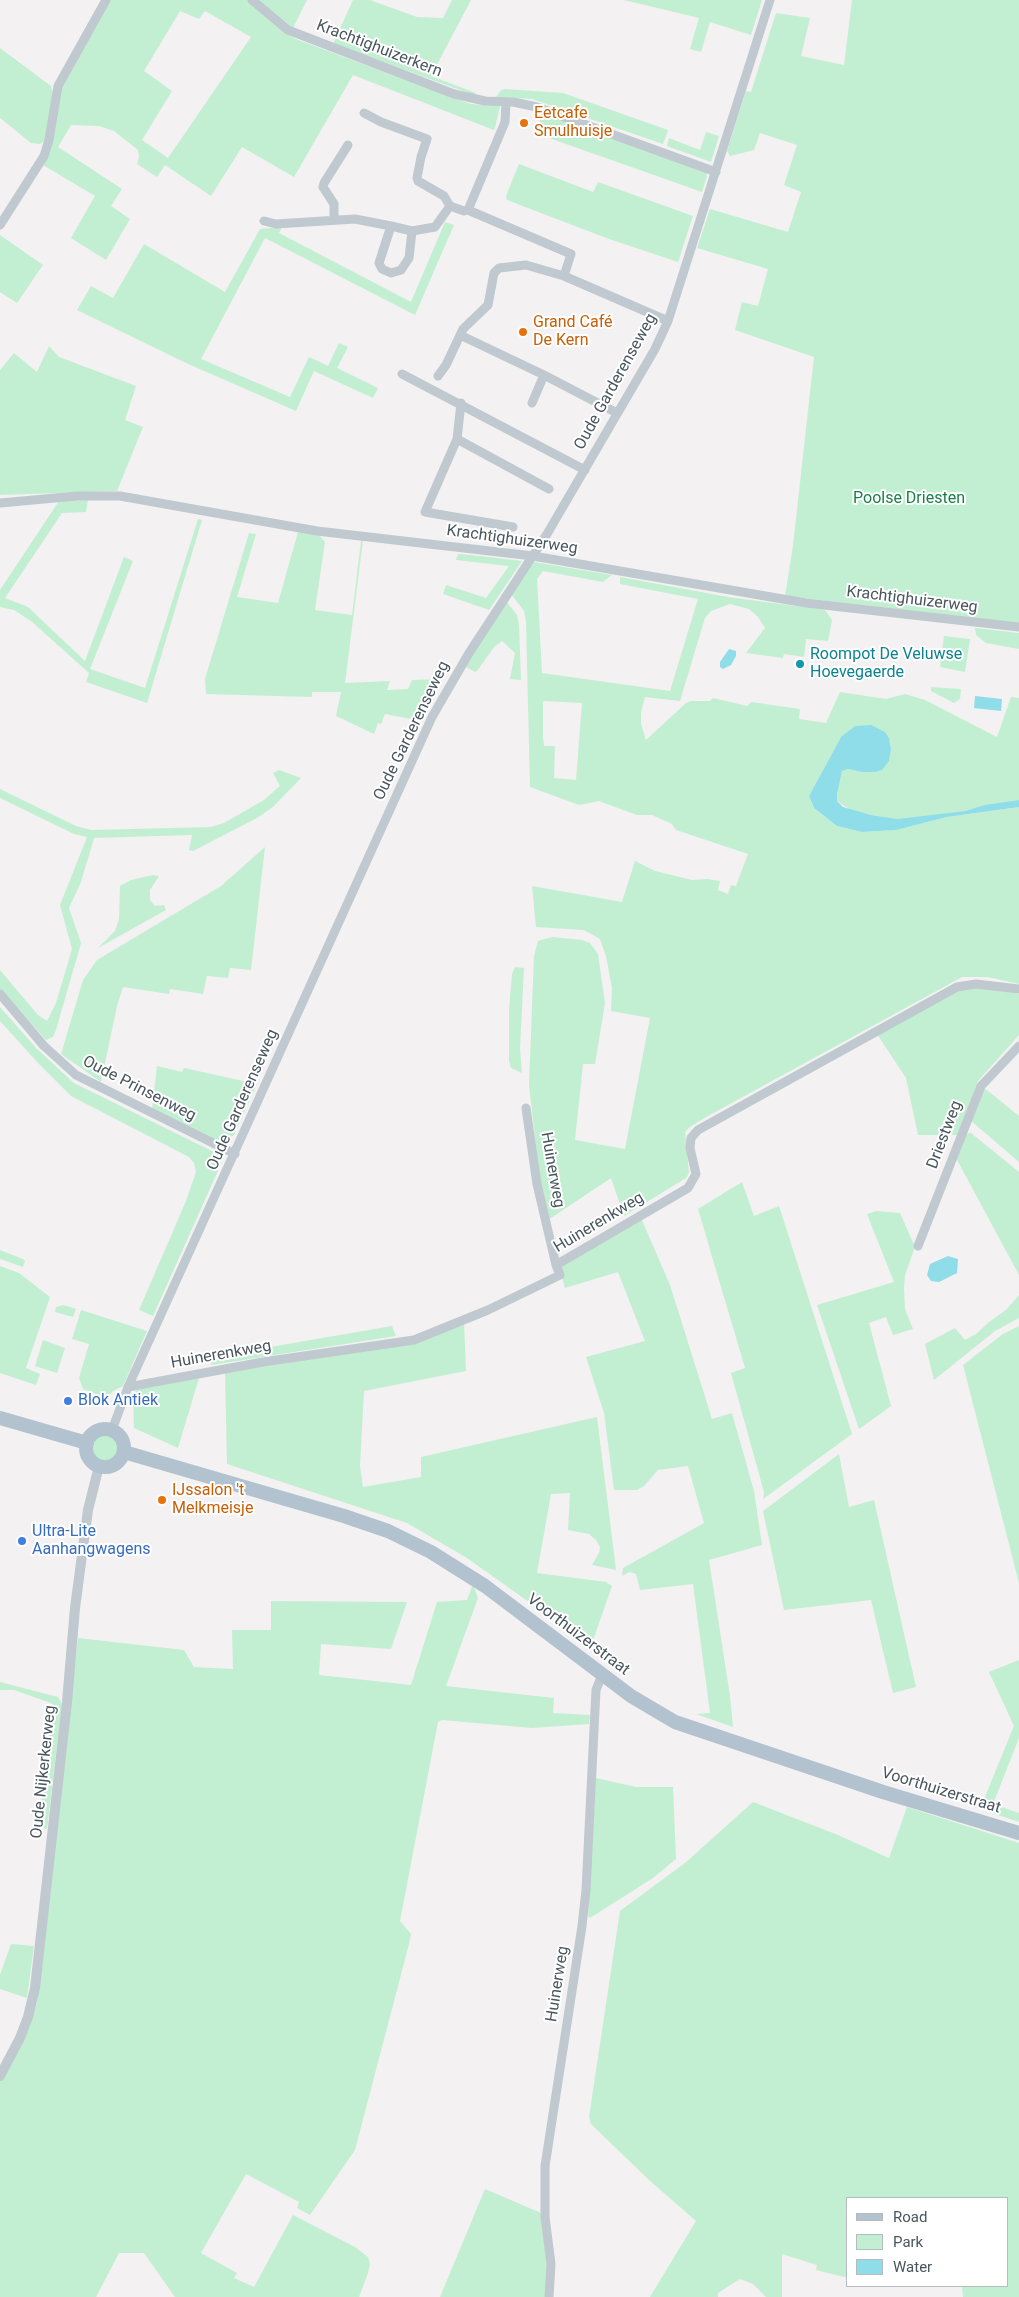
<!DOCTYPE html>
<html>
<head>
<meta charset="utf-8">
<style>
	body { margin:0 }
	#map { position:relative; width:1019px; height:2297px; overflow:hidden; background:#f3f1f1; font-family:Roboto,sans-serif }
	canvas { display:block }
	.legend { position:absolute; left:846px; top:2197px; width:162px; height:90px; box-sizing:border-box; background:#fff; border:1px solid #b6bbbf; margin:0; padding:6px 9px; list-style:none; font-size:15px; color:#49565e }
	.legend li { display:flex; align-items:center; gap:10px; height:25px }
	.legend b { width:25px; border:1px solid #b6bbbf }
</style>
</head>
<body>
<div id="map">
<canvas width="1019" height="2297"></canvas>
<ul class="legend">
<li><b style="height:6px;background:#b2c2cf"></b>Road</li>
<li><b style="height:14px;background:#c2efd1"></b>Park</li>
<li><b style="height:14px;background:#90ddea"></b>Water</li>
</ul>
</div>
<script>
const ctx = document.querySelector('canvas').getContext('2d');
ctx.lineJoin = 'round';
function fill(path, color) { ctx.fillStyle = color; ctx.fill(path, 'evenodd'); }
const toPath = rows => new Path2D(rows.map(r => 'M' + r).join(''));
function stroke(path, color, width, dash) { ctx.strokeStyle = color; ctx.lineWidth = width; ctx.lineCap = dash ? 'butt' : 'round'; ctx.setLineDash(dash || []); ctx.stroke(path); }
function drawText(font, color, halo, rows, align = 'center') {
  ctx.font = font + ' Roboto,sans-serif'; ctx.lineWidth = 4; ctx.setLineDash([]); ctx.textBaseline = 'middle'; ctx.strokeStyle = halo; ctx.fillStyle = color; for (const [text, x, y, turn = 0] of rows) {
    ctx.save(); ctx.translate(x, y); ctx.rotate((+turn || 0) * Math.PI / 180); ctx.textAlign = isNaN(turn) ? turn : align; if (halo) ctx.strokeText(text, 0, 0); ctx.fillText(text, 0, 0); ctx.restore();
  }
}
const green = toPath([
	[110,0,248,0,287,34,296,39,459,100,471,104,500,106,495,128,494,130,353,75,294,177,242,147,211,196,165,165,157,177,137,164,139,157,138,150,114,131,99,126,71,125,58,147,122,189,111,206,130,219,106,260,71,238,95,196,43,165,50,150,56,124,58,100,66,74],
	[180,11,199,19,205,11,251,37,168,158,142,140,172,91,144,71],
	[258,0,307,0,293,28],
	[353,0,370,0,417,17,443,18,452,0,471,0,431,76,476,93,474,95,333,44],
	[624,0,762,0,751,35,710,22,701,52,690,49,699,18],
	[852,0,1019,0,1019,623,785,596,793,546,814,357,735,330,742,302,758,306,768,269,697,248,710,209,788,232,801,192,784,185,797,145,760,133,754,150,730,156,727,151,746,91,751,92,776,13,810,18,801,56,844,65],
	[0,48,51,86,53,95,46,140,40,144,31,143,0,118],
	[505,89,563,93,668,130,663,144,532,99,496,97,501,90],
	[543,112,706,171,707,176,702,192,535,133],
	[706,132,719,136,711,162,667,146,669,138,700,150],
	[519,164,593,192,598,182,693,216,678,262,609,239,507,200,506,196],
	[445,222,454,225,415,315,265,238,201,359,290,397,309,357,328,366,339,343,348,347,337,368,378,388,373,398,314,371,296,411,186,363,77,310,91,286,113,298,144,244,225,292,260,229,282,227,279,233,411,302],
	[0,235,43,265,17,303,0,292],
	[49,346,59,357,136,386,125,420,143,427,117,491,0,495,0,370,14,353,37,372],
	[88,500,86,512,62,513,5,598,28,607,85,661,124,557,133,561,90,669,145,688,198,519,202,520,147,703,86,682,89,673,31,621,14,610,0,607,0,590,59,501],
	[298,532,319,535,325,542,315,610,352,615,361,541,363,540,345,683,390,681,387,690,408,689,412,680,442,679,421,721,385,714,381,724,378,723,374,734,336,716,341,692,312,692,312,697,206,694,205,679,249,533,256,534,237,597,278,603],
	[458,554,471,555,522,561,489,610,443,594,446,585,486,598,509,566,456,560],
	[534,562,612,575,603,582,543,571,537,579,542,673,670,691,698,599,620,584,620,577,728,597,825,610,832,620,828,641,806,639,804,657,784,654,783,658,746,653,765,628,758,617,749,609,730,604,711,611,705,618,680,701,645,697,641,712,641,724,646,740,686,703,691,701,710,701,713,698,747,706,751,702,800,709,799,719,826,723,840,692,886,699,905,694,925,700,997,737,1011,697,1019,698,1019,800,965,811,912,819,896,819,854,812,837,801,838,784,842,771,848,769,862,772,880,771,889,760,891,750,841,737,809,796,814,808,837,826,862,832,895,830,947,817,1019,807,1019,984,988,977,962,977,708,1116,690,1127,685,1132,689,1173,686,1178,624,1216,611,1178,548,1220,541,1191,529,1085,534,956,538,941,552,937,582,940,590,943,598,954,605,1003,595,1064,583,1064,575,1140,625,1149,650,1018,611,1011,612,988,606,956,600,939,584,930,536,927,532,886,622,902,635,861,655,871,692,880,707,879,720,881,718,890,728,894,731,885,736,886,748,854,676,830,672,824,652,815,637,815,599,801,579,805,530,787,526,621,524,611,511,594],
	[543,701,582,703,576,780,554,778,555,746,544,746,543,737],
	[506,601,517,615,519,624,521,680,510,679,515,653,502,641,494,647,477,671,475,672,464,666],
	[975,628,1019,633,1019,649,986,643,976,635],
	[944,636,970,639,965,672,940,667],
	[931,687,961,689,960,699,954,703,931,691],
	[279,770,301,778,273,807,257,818,193,851,189,850,192,835,94,838,81,882,69,908,81,943,56,1030,53,1037,46,1040,0,989,0,970,38,1015,47,1021,56,1003,72,949,60,905,87,837,74,834,0,798,0,789,76,826,91,830,211,827,224,823,264,800,280,786,273,773],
	[265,847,251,970,230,968,228,978,207,976,203,994,170,989,169,994,123,987,117,1006,101,1082,61,1054,83,980,97,960,221,886],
	[153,875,159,876,150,890,150,900,155,906,164,905,166,910,98,948,115,931,119,919,120,886,131,880],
	[515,967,524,968,520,1048,522,1073,511,1068,509,1061,509,1010,512,974],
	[965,986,991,987,1019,994,1019,1035,978,1081,957,1135,918,1135,906,1078,877,1034],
	[0,1007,37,1049,74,1083,220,1155,221,1164,153,1316,139,1310,186,1201,196,1172,194,1163,189,1157,71,1096,39,1064,0,1021],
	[157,1066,182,1072,184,1068,257,1084,234,1135,221,1143,152,1109],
	[983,1087,1019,1116,1019,1162,970,1120],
	[971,1133,1019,1172,1019,1275,956,1158,965,1134],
	[742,1182,754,1216,779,1206,852,1434,763,1499,764,1492,731,1373,745,1368,698,1209],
	[876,1211,900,1213,915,1247,905,1275,904,1289,905,1309,913,1329,893,1335,886,1317,869,1323,891,1406,859,1429,817,1305,894,1282,867,1214],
	[641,1218,670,1285,712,1419,732,1413,754,1491,762,1545,709,1560,730,1696,733,1727,696,1714,710,1713,693,1584,640,1590,636,1574,630,1572,622,1576,623,1568,704,1523,688,1466,658,1470,644,1486,637,1490,614,1490,604,1413,586,1357,645,1341,618,1272,565,1288,559,1266],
	[0,1250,23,1259,25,1261,23,1267,0,1259],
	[0,1266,19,1273,50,1297,26,1368,40,1374,36,1385,0,1373],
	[1019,1295,1019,1318,995,1331,934,1380,925,1344,955,1328,965,1340,976,1334,989,1322,1006,1310],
	[63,1305,76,1309,73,1317,55,1312,56,1307],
	[81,1310,147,1331,123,1386,113,1391,107,1398,83,1389,79,1378,89,1344,72,1339],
	[464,1322,466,1371,364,1391,360,1466,363,1487,421,1477,421,1457,597,1417,616,1570,592,1565,599,1553,600,1547,596,1540,589,1534,568,1530,570,1493,551,1494,537,1573,606,1582,612,1586,591,1646,467,1558,407,1523,227,1464,225,1372,381,1348],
	[392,1326,396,1336,211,1365,212,1357],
	[1019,1326,1019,1583,963,1365,1003,1334],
	[43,1340,65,1348,57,1373,35,1366],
	[199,1378,178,1448,134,1428,133,1394,137,1390],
	'91 1448a14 14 0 1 1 28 0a14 14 0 1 1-28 0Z',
	[839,1454,849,1507,874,1500,916,1687,893,1693,871,1600,784,1610,763,1511],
	[473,1584,478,1598,446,1686,554,1698,553,1713,590,1715,589,1724,532,1728,442,1720,438,1722,400,1921,411,1934,409,1944,355,2150,310,2215,297,2208,299,2202,246,2174,201,2253,237,2273,234,2278,254,2287,293,2215,355,2247,368,2257,370,2264,368,2273,359,2297,175,2297,144,2253,119,2253,96,2297,0,2297,0,2082,30,2024,37,2003,78,1638,184,1650,194,1667,233,1669,232,1630,271,1630,271,1601,407,1602,391,1649,321,1644,319,1675,411,1685,437,1602,467,1600],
	[1019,1660,1019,1738,993,1804,1019,1813,1019,1822,986,1811,982,1804,1014,1726,989,1672],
	[0,1682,58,1697,62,1704,47,1829,38,1827,52,1706,51,1703,14,1690,0,1690],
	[596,1778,636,1787,673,1787,676,1859,653,1878,590,1918,588,1916],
	[753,1802,838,1835,889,1858,907,1807,1019,1843,1019,2297,963,2297,962,2286,1008,2286,1008,2198,848,2198,848,2278,816,2270,817,2265,782,2254,782,2297,766,2297,753,2284,740,2279,718,2293,718,2297,650,2297,696,2221,649,2180,591,2124,589,2117,620,1911,685,1863],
	[11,1944,34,1946,27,1998,0,1989,0,1975],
	[485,2189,541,2213,549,2283,547,2297,440,2297]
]);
const water = toPath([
	[729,649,736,651,736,656,731,665,723,669,720,667,720,662],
	[975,696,1002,699,1001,711,974,708],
	[871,725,885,732,889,738,891,750,889,761,882,770,875,772,862,772,848,769,842,771,837,794,837,801,843,807,871,815,898,819,965,811,985,805,1019,800,1019,807,947,817,896,830,862,832,837,826,814,808,809,796,841,737,855,726],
	[948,1256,958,1259,957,1273,939,1282,931,1281,927,1275,930,1264]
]);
const minor = toPath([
	[252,0,288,30,454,94,485,101,513,102,537,107,716,172],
	[364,113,381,122,427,139,421,157,417,178,418,181,444,196,450,206,464,211,468,210,505,122,506,102],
	[468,210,571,254,564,276,668,321],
	[334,219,334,204,323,187,324,183,348,145],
	[264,221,276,224,355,219,391,226],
	[0,225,44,156,49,140,58,86,106,0],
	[412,231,409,258,401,270,391,273,382,269,379,263,391,226,412,231,435,227,450,206],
	[460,335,544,375],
	[402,374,585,470],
	[438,376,446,365,463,329,488,305,494,273,499,268,526,265,564,276],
	[461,403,457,439,549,489],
	[532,403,544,375,617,413],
	[457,439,425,512,513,527],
	[0,503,77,496,120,496,317,531,533,556,806,603,1019,627],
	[0,994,44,1046,76,1075,235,1154],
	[526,1108,537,1184,556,1265],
	[918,1246,981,1086,1019,1046],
	[128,1387,263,1362,414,1340,488,1310,560,1275,556,1265,688,1188,696,1174,690,1148,691,1138,698,1130,957,987,976,984,1019,989],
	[112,1430,128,1387,432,717,469,653,547,534,655,349,668,321,770,0],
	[549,2297,551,2264,545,2217,545,2166,582,1926,586,1890,596,1690,602,1675]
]);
const tertiary = toPath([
	[0,2076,20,2038,28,2017,35,1988,67,1702,75,1608,88,1510,99,1466]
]);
const primary = toPath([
	[0,1418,87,1443],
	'86 1448a19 19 0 1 1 38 0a19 19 0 1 1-38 0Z',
	[124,1452,344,1516,388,1531,431,1552,485,1586,631,1696,675,1722,883,1792,1019,1833]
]);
const markers = [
	[524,123,5,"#e8710a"],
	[523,332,5,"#e8710a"],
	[800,664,5,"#0f9aa8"],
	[68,1401,5,"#3f7fe0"],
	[162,1500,5,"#e8710a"],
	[22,1541,5,"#3f7fe0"]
];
const streetNames = [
	["Krachtighuizerkern",379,49,21],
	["Oude Garderenseweg",616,382,-61],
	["Krachtighuizerweg",512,540,8],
	["Krachtighuizerweg",912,600,7],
	["Oude Garderenseweg",412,731,-64],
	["Oude Prinsenweg",139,1089,27],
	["Oude Garderenseweg",243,1100,-66],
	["Driestweg",945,1135,-69],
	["Huinerweg",552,1170,80],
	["Huinerenkweg",599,1223,-31],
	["Huinerenkweg",221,1355,-10],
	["Voorthuizerstraat",578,1635,37],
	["Oude Nijkerkerweg",44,1772,-84],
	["Voorthuizerstraat",941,1791,17],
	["Huinerweg",558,1984,-81]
];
const foodNames = [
	["Eetcafe",534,114],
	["Smulhuisje",534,132],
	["Grand Café",533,323],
	["De Kern",533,341],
	["IJssalon 't",172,1491],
	["Melkmeisje",172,1509]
];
const parkNames = [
	["Poolse Driesten",909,499]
];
const cultureNames = [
	["Roompot De Veluwse",810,655],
	["Hoevegaerde",810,673]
];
const shopNames = [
	["Blok Antiek",78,1401],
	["Ultra-Lite",32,1532],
	["Aanhangwagens",32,1550]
];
fill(green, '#c2efd1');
fill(water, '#90ddea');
stroke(minor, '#bfc9cf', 9);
stroke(tertiary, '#bfc9cf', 10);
stroke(primary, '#b2c2cf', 14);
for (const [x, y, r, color] of markers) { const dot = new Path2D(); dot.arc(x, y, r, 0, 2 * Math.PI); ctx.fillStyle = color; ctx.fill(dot); stroke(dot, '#fff', 2); }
drawText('16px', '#49565e', '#fff', streetNames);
drawText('16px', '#c56008', '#fff', foodNames, 'left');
drawText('16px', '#1a7f47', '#fff', parkNames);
drawText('16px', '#0d838f', '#fff', cultureNames, 'left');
drawText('16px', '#366cbe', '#fff', shopNames, 'left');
</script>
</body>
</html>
